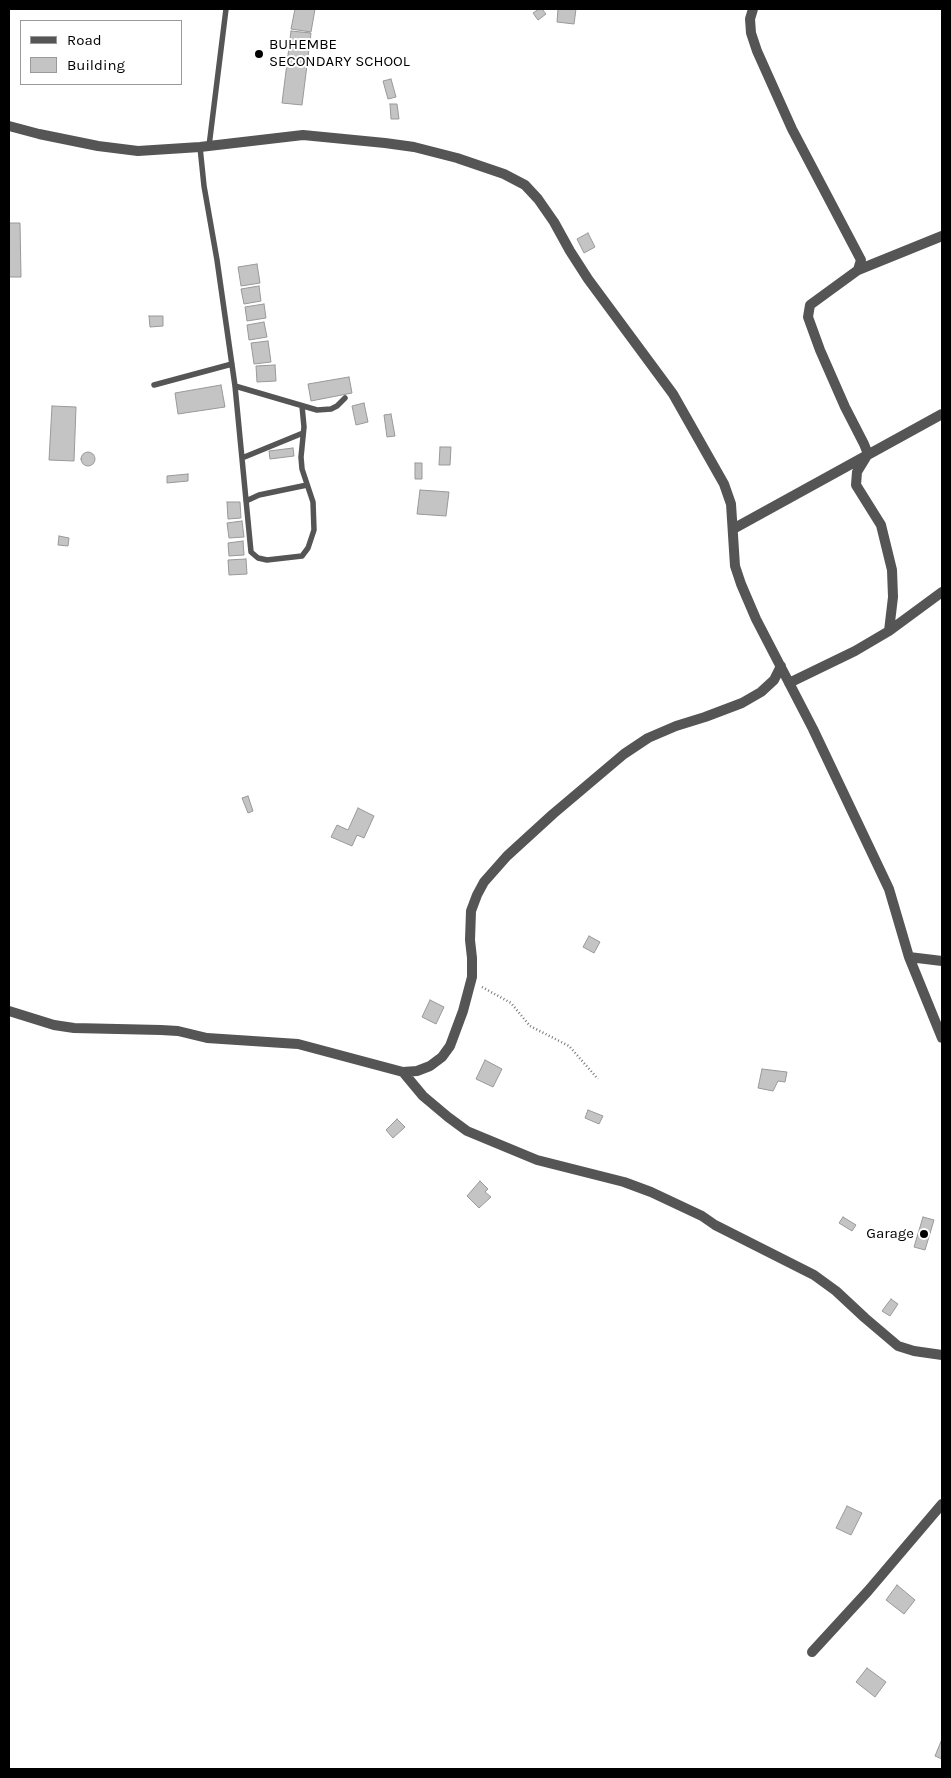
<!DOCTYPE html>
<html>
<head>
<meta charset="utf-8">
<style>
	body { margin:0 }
	#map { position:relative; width:951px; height:1778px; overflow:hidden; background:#fff; font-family:Karla,sans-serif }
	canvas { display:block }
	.frame { position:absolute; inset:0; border:10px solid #000; pointer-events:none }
	.legend { position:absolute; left:20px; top:20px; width:162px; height:65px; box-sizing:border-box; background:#fff; border:1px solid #999; margin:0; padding:6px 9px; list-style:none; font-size:15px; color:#000 }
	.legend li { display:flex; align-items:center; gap:10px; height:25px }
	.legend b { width:25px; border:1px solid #999 }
</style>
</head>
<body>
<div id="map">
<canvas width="951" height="1778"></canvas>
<div class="frame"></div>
<ul class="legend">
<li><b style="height:6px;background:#555"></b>Road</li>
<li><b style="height:14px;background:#c4c4c4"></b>Building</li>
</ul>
</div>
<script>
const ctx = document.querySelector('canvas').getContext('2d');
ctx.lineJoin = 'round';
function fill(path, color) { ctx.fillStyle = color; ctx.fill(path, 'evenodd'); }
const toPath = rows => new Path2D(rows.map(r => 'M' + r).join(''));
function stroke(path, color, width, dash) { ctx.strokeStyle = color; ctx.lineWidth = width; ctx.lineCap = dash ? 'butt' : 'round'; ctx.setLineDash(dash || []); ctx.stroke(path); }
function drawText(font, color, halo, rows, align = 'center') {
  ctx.font = font + ' Karla,sans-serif'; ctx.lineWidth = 4; ctx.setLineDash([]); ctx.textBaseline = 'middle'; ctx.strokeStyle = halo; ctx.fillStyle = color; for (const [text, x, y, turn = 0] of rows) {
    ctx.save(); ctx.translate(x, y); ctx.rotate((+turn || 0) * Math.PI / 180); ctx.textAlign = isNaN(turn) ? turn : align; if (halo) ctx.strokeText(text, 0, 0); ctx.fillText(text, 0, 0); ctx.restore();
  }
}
const building = toPath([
	[295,9,315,9,311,32,291,29,295,9],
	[539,9,542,9,546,14,538,20,533,13,539,9],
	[558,9,576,9,574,24,557,22,558,9],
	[291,31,311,33,302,105,282,103,291,31],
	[391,79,396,97,388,99,383,81,391,79],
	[390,104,397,104,399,119,391,119,390,104],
	[9,223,20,223,21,277,9,277,9,223],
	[588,233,595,247,584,253,577,239,588,233],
	[257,264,260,283,241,286,238,267,257,264],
	[259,286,261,301,244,304,241,289,259,286],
	[264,304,266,318,247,321,245,307,264,304],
	[149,316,163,316,163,326,150,327,149,316],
	[264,322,267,337,249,340,247,325,264,322],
	[268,341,271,362,254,364,251,343,268,341],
	[275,365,276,381,257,382,256,366,275,365],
	[349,377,352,393,311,401,308,384,349,377],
	[221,385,225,407,178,414,175,393,221,385],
	[364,403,368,422,356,425,352,406,364,403],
	[52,406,76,407,74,461,49,460,52,406],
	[391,414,395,436,387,437,384,415,391,414],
	[440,447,451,447,450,465,439,465,440,447],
	[293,448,294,456,270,459,269,451,293,448],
	'81 459a7 7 0 1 1 14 0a7 7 0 1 1-14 0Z',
	[415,463,422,463,422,479,415,479,415,463],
	[188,474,188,481,167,483,167,476,188,474],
	[420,490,449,492,446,516,417,514,420,490],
	[227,502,240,502,241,518,228,519,227,502],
	[242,521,244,537,229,538,227,523,242,521],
	[59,536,69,538,68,546,58,545,59,536],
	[243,541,244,555,229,556,228,543,243,541],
	[246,559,247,574,229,575,228,560,246,559],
	[248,796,253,811,248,813,242,798,248,796],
	[358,808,374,816,364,838,357,835,352,846,331,837,337,825,348,830,358,808],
	[589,936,600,942,594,953,583,947,589,936],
	[430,1000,444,1007,436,1024,422,1017,430,1000],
	[485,1060,502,1069,493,1087,476,1079,485,1060],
	[762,1069,787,1072,785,1082,778,1081,773,1091,758,1088,762,1069],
	[588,1110,603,1116,599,1124,585,1118,588,1110],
	[397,1119,405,1127,393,1138,386,1130,397,1119],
	[480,1181,488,1189,485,1192,491,1197,479,1208,467,1196,480,1181],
	[843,1217,856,1225,852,1231,839,1223,843,1217],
	[923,1217,934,1220,925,1250,914,1247,923,1217],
	[891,1299,898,1304,890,1316,882,1311,891,1299],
	[847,1506,862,1513,851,1535,836,1528,847,1506],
	[897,1585,915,1600,904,1614,886,1600,897,1585],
	[867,1668,886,1682,875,1697,856,1682,867,1668],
	[942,1739,942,1759,935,1756,942,1739]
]);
const path = toPath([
	[482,987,511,1003,530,1026,569,1046,598,1079]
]);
const lane = toPath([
	[209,146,226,9],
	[200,147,204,186,217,260,235,386,251,552,258,558,267,560,302,556,308,548,314,530,313,502,302,469,301,457,304,427,302,406],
	[154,385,232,364],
	[235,386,317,410,331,409,337,406,345,398],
	[242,458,303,433],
	[246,501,259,495,307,485]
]);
const street = toPath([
	[753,9,750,19,751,33,757,51,792,129,861,260,858,270,810,305,808,317,820,350,845,407,864,444,868,454,857,472,856,485,881,525,892,570,893,597,889,631],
	[9,126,39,134,98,146,138,151,200,147,303,135,385,143,414,147,457,158,504,174,525,185,538,199,554,222,570,251,588,279,673,394,724,484,731,504,735,566,741,584,756,619,813,729,889,889,909,957,942,1038],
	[858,270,942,236],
	[733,529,942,414],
	[789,683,855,651,889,631,942,592],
	[909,957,942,961],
	[9,1011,54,1025,74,1028,161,1030,178,1031,207,1038,298,1044,403,1072,417,1071,430,1066,442,1057,450,1046,463,1011,472,977,472,958,470,940,471,911,477,895,484,882,507,856,553,814,624,754,648,738,676,726,705,717,742,703,761,692,774,680,781,666],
	[403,1072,423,1096,448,1117,467,1131,537,1160,624,1182,651,1192,702,1216,715,1225,814,1275,836,1291,865,1318,898,1346,914,1351,942,1355],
	[812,1652,868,1591,942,1504]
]);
const markers = [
	[259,54,5,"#000"],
	[924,1234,5,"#000"]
];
const poiNames = [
	["BUHEMBE",269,45],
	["SECONDARY SCHOOL",269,62],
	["Garage",914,1234,"right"]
];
fill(building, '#c4c4c4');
stroke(building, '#999', 1);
stroke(path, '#777', 2.5, [1, 2.5]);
stroke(lane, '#555', 5.5);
stroke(street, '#555', 10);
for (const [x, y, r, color] of markers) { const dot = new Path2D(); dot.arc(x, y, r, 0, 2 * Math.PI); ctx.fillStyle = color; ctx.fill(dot); stroke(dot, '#fff', 2); }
drawText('15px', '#000', '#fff', poiNames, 'left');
</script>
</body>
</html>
